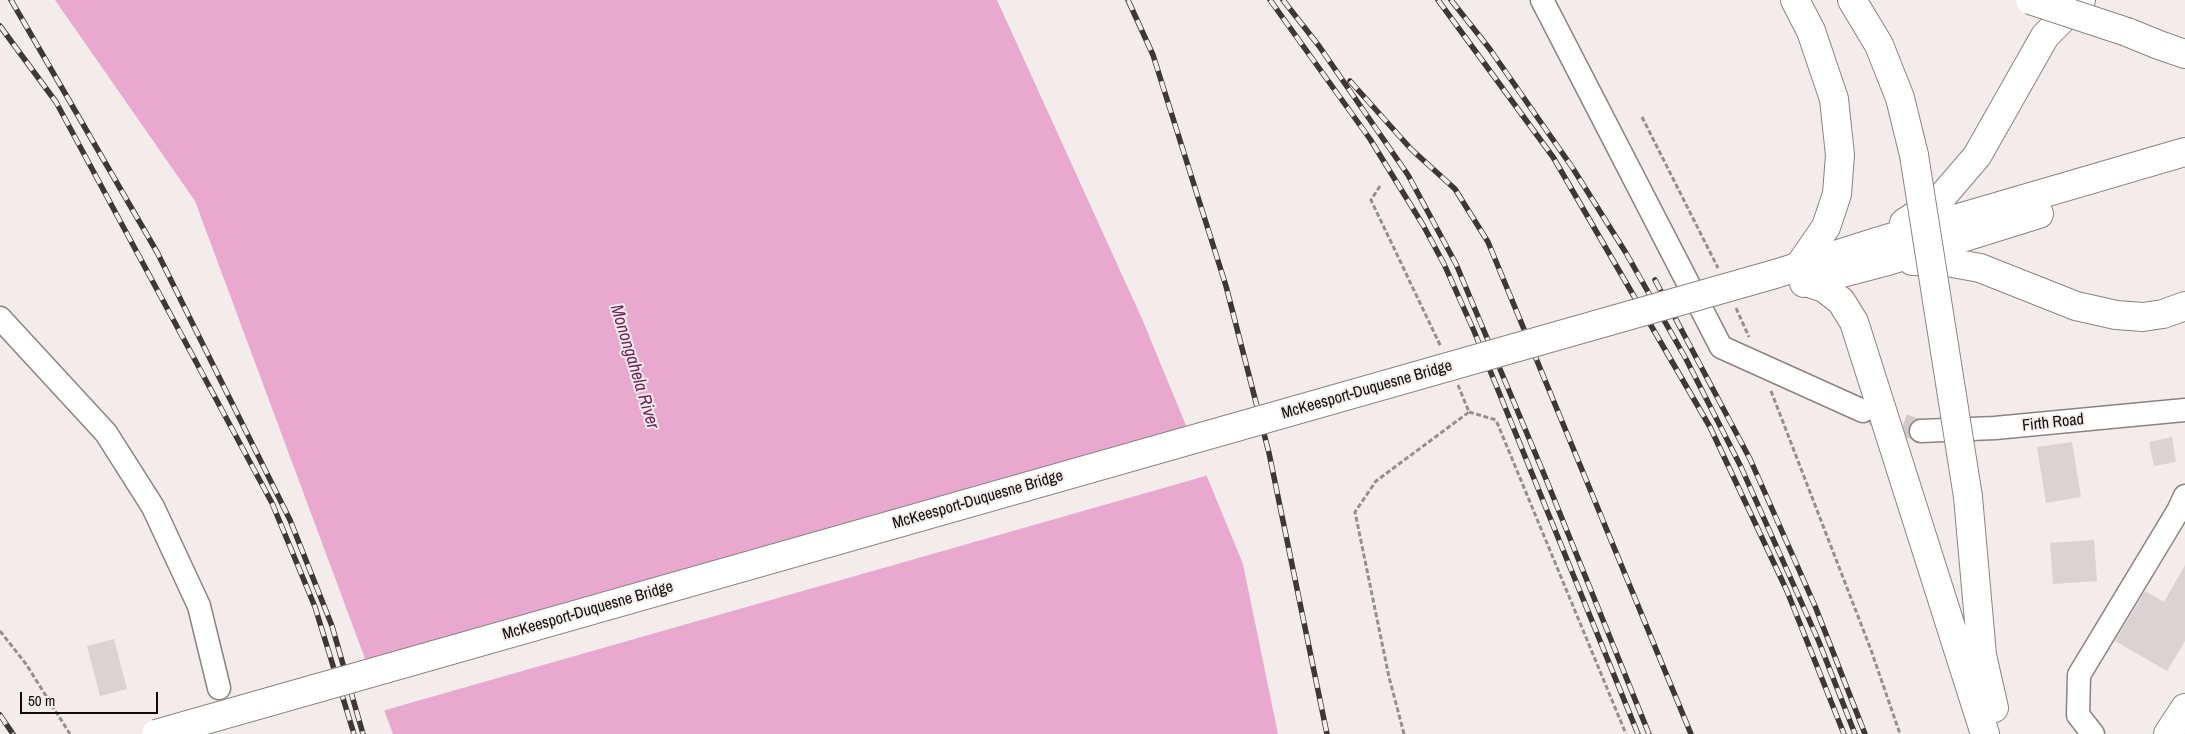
<!DOCTYPE html>
<html>
<head>
<meta charset="utf-8">
<style>
	body { margin:0 }
	#map { position:relative; width:2185px; height:734px; overflow:hidden; background:#f4eceb; font-family:"Archivo Narrow",sans-serif }
	canvas { display:block }
	.scale { position:absolute; left:20px; top:692px; width:138px; height:22px; box-sizing:border-box; border:2px solid #0f0d0c; border-top:0; padding-left:6px; font-size:15px; line-height:18px; white-space:nowrap; color:#0f0d0c; -webkit-text-stroke:4px #f4eceb; paint-order:stroke }
</style>
</head>
<body>
<div id="map">
<canvas width="2185" height="734"></canvas>
<div class="scale">50 m</div>
</div>
<script>
const ctx = document.querySelector('canvas').getContext('2d');
ctx.lineJoin = 'round';
function fill(path, color) { ctx.fillStyle = color; ctx.fill(path, 'evenodd'); }
const toPath = rows => new Path2D(rows.map(r => 'M' + r).join(''));
function stroke(path, color, width, dash) { ctx.strokeStyle = color; ctx.lineWidth = width; ctx.lineCap = dash ? 'butt' : 'round'; ctx.setLineDash(dash || []); ctx.stroke(path); }
function drawText(font, color, halo, rows, align = 'center') {
  ctx.font = font + ' "Archivo Narrow",sans-serif'; ctx.lineWidth = 4; ctx.setLineDash([]); ctx.textBaseline = 'middle'; ctx.strokeStyle = halo; ctx.fillStyle = color; for (const [text, x, y, turn = 0] of rows) {
    ctx.save(); ctx.translate(x, y); ctx.rotate((+turn || 0) * Math.PI / 180); ctx.textAlign = isNaN(turn) ? turn : align; if (halo) ctx.strokeText(text, 0, 0); ctx.fillText(text, 0, 0); ctx.restore();
  }
}
const water = toPath([
	[55,0,997,0,1143,321,1243,564,1278,734,393,734,195,201]
]);
const pier = toPath([
	[1190,427,1209,475,382,711,364,664]
]);
const building = toPath([
	[2172,437,2176,462,2154,466,2149,442],
	[2072,442,2081,497,2046,503,2037,447],
	[2094,540,2097,581,2053,584,2050,543],
	[2185,565,2185,641,2167,671,2115,641,2145,591,2164,602],
	[114,639,127,689,100,696,87,646]
]);
const minorTunnel = toPath([
	[1872,414,1921,431]
]);
const path = toPath([
	[1642,117,1718,268],
	[1380,186,1371,200,1441,347],
	[1736,308,1749,337],
	[1771,391,1871,650,1900,734],
	[1469,412,1496,420,1626,734],
	[0,631,26,664,70,734],
	[1404,734,1389,677,1355,512,1376,481,1469,412,1458,385]
]);
const minor = toPath([
	[1542,0,1721,347,1863,411],
	[0,318,106,433,153,507,199,606,219,688],
	[1921,431,1995,428,2185,410],
	[2093,734,2078,715,2079,675,2178,511,2185,496]
]);
const major = toPath([
	[1795,0,1811,31,1834,99,1840,155,1837,194,1826,227,1799,266],
	[1852,0,1879,45,1900,98,1914,155],
	[2127,32,2159,45,2185,54],
	[1904,223,1941,198,1977,156,2045,36,2081,0],
	[1912,261,1947,262,1980,268,2076,306,2116,315,2143,317,2163,314,2185,306],
	[1775,274,1873,243,2185,152],
	[1806,282,1824,288,1841,301,1854,322,1985,734],
	[1804,283,1888,261,2039,214],
	[1968,497,1982,655,1994,708],
	[2168,734,2185,708]
]);
const rail = toPath([
	[11,0,157,252,290,520,332,626,363,734],
	[1128,0,1153,55,1226,286,1269,453,1327,734],
	[1270,0,1370,139,1423,225,1444,264,1474,331,1638,734],
	[1283,0,1319,46,1408,175,1456,264,1546,479,1649,734],
	[1438,0,1553,157,1710,427,1787,591,1844,734],
	[1451,0,1489,48,1572,167,1626,253,1686,359,1741,467,1819,642,1855,734],
	[0,26,56,102,272,503,315,607,354,734],
	[1350,81,1411,149,1455,189,1488,242,1691,734],
	[1655,280,1750,459,1815,606,1865,734],
	[0,715,13,734]
]);
const majorBridge = toPath([
	[2030,0,2127,32],
	[1914,155,1968,497],
	[156,734,1775,274]
]);
const streetNames = [
	["McKeesport-Duquesne Bridge",1367,390,-16],
	["Firth Road",2053,423,-6],
	["McKeesport-Duquesne Bridge",978,500,-16],
	["McKeesport-Duquesne Bridge",588,611,-16]
];
const waterNames = [
	["Monongahela River",634,367,73]
];
fill(water, '#e9a9cf');
fill(pier, '#f4eceb');
fill(building, '#dad2d3');
stroke(minorTunnel, '#d2cbca', 22, [22, 11]);
stroke(minor, '#8a8382', 25);
stroke(major, '#8a8382', 30);
stroke(path, '#958f8e', 3, [5, 2.5]);
stroke(minor, '#fff', 22);
stroke(major, '#fff', 28);
stroke(rail, '#3b3837', 5.5);
stroke(rail, '#f4eceb', 4, [11]);
stroke(majorBridge, '#8a8382', 30, []);
stroke(majorBridge, '#fff', 28);
drawText('16px', '#0f0d0c', '#f4eceb', streetNames);
drawText('italic 18px', '#6e2456', '#f4eceb', waterNames);
</script>
</body>
</html>
